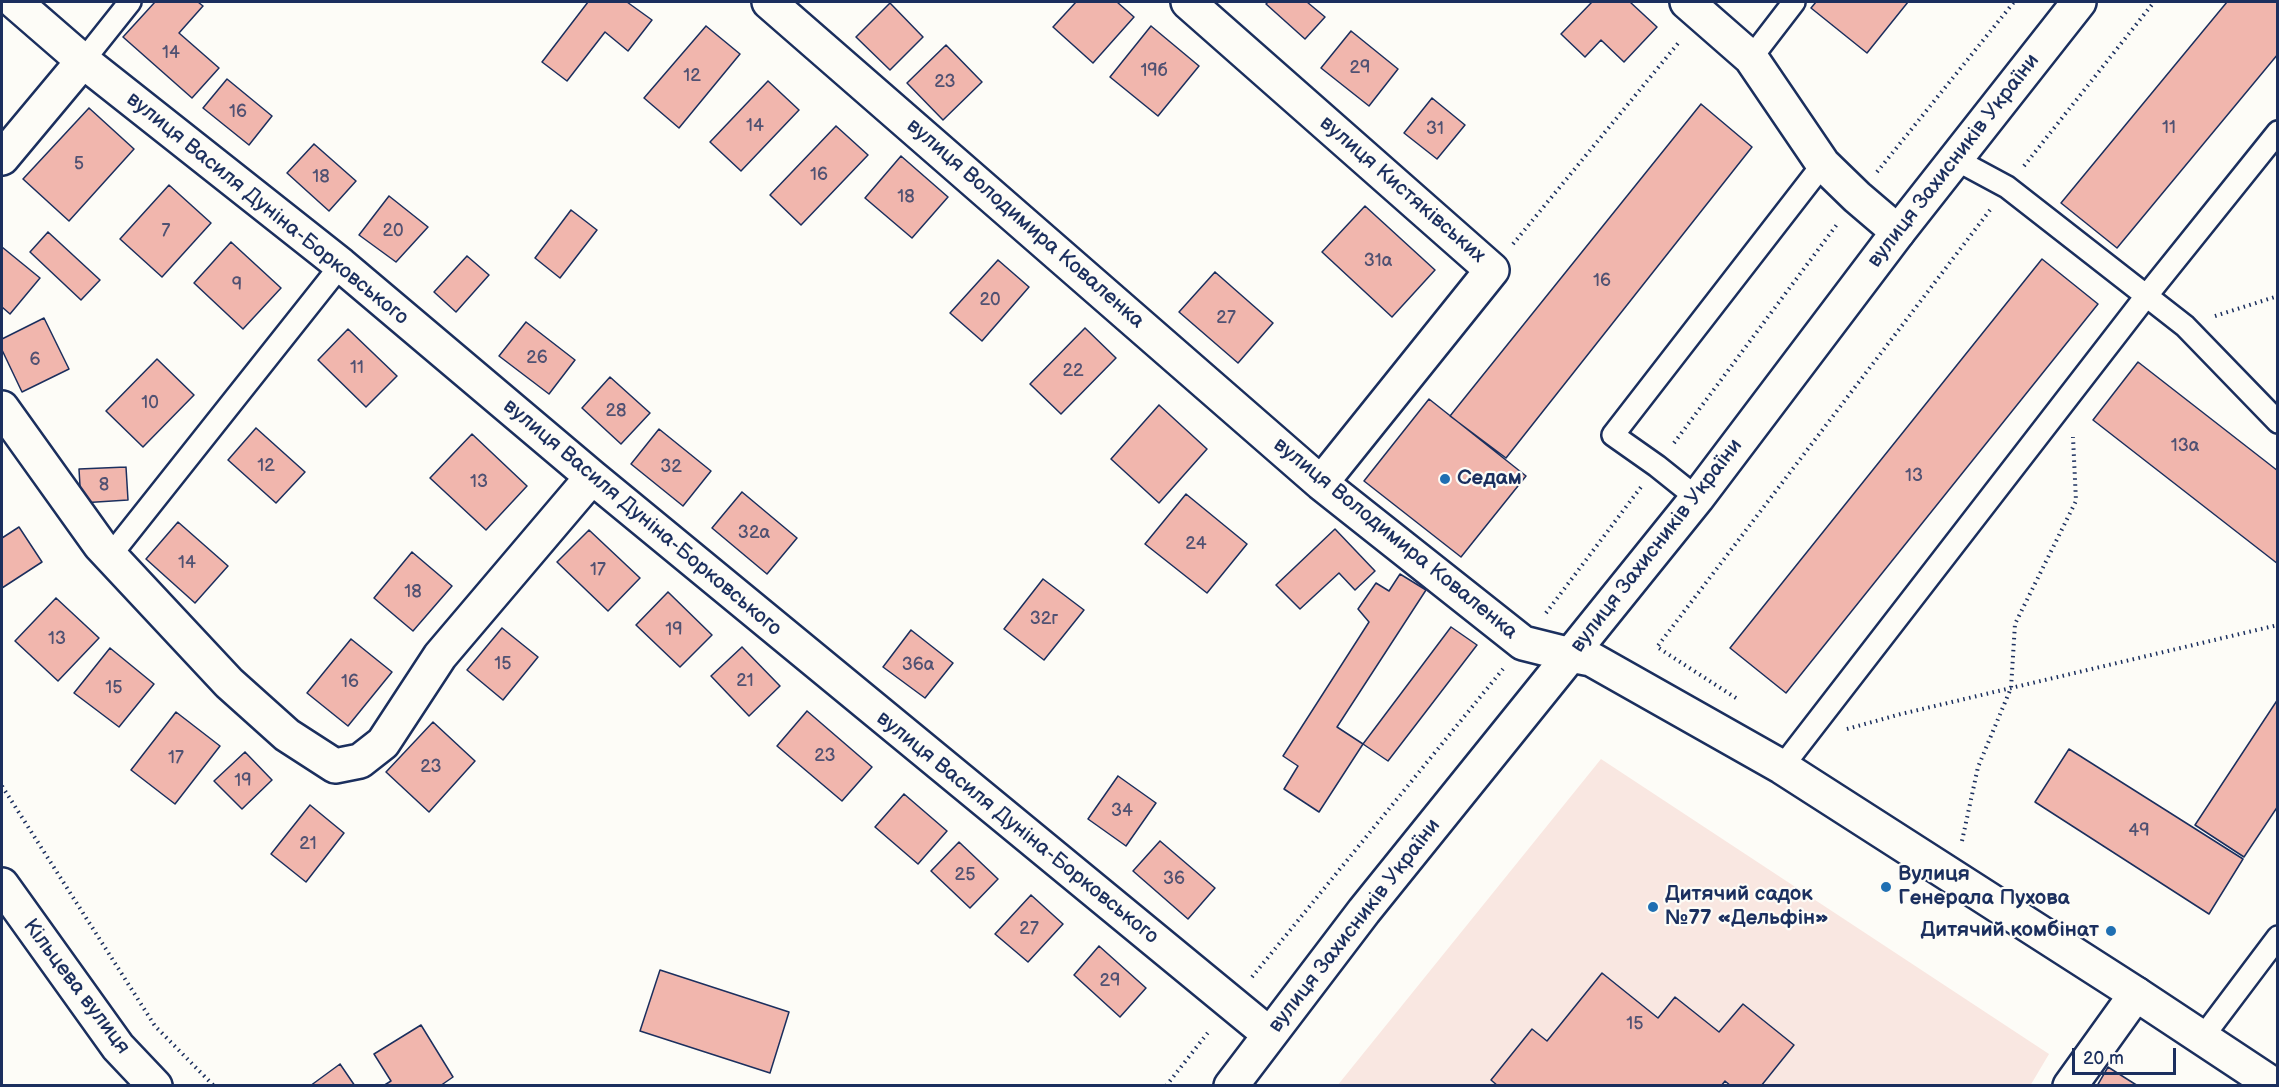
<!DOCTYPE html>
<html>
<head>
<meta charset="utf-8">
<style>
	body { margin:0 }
	#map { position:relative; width:2279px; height:1087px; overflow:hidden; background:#fdfcf7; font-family:"Balsamiq Sans",sans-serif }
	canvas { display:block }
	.frame { position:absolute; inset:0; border:3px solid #1b2f5e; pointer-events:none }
	.scale { position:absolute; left:2072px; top:1048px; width:104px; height:27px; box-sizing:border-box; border:3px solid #1b2f5e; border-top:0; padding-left:8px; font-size:18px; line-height:21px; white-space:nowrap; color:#1b2f5e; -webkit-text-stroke:4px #fdfcf7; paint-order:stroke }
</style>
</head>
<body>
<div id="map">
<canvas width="2279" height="1087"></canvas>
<div class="frame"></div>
<div class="scale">20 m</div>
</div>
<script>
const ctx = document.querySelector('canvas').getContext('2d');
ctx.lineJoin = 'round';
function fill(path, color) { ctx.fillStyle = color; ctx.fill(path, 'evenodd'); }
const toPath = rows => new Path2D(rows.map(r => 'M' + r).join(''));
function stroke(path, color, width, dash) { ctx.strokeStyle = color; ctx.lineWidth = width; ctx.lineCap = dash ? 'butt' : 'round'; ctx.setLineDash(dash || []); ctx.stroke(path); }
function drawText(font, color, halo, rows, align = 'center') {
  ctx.font = font + ' "Balsamiq Sans",sans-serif'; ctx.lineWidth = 4.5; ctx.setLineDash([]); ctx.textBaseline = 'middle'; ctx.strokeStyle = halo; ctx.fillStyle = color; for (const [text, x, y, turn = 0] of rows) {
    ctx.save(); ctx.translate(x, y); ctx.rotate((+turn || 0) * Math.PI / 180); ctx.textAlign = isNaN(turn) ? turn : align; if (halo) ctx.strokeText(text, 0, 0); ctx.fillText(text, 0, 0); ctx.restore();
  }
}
const built = toPath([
	[1601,759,2049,1054,2030,1086,1337,1086]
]);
const building = toPath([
	[155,2,198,2,203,6,179,33,219,68,192,98,123,37,155,2],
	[588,2,627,2,652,20,628,51,605,32,567,81,542,62,588,2],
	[1076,2,1117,2,1134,17,1093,63,1053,27,1076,2],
	[1268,2,1307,2,1325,17,1305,39,1266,4,1268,2],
	[1592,2,1630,2,1657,27,1624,62,1601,40,1585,57,1561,34,1592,2],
	[1816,2,1908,2,1867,53,1811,8,1816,2],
	[2227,2,2278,2,2278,54,2117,248,2061,203,2227,2],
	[890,3,923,37,890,70,856,37,890,3],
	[706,26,740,54,679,128,644,98,706,26],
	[1151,26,1199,66,1158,116,1110,77,1151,26],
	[1351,31,1398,69,1369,106,1321,68,1351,31],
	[946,45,982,82,943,120,907,83,946,45],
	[227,79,272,116,249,145,203,108,227,79],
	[768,81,799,110,741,171,710,142,768,81],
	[1432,98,1465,125,1437,159,1404,133,1432,98],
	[1701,104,1752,147,1506,458,1450,416,1701,104],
	[89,108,134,149,69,221,23,179,89,108],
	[836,126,868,155,801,225,770,195,836,126],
	[314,144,356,181,329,211,287,173,314,144],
	[901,156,948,197,912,238,865,198,901,156],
	[169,185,211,223,162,277,120,239,169,185],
	[389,196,428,227,396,262,359,235,389,196],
	[1365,206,1435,270,1392,317,1322,252,1365,206],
	[571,210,597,230,560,278,535,258,571,210],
	[48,232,100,280,81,300,30,252,48,232],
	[231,242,281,288,243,329,194,283,231,242],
	[2,247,40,278,10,314,2,307,2,247],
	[467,256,489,275,456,312,434,292,467,256],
	[2042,259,2098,304,1786,693,1730,648,2042,259],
	[998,260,1029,287,982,341,950,313,998,260],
	[1215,272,1273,323,1238,363,1179,312,1215,272],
	[44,318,69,369,22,392,2,350,2,339,44,318],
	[526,322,575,360,549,394,499,356,526,322],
	[1085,328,1116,358,1061,414,1030,384,1085,328],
	[348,329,397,376,366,407,318,360,348,329],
	[157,359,194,395,143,447,106,411,157,359],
	[2138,362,2278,471,2278,564,2093,420,2138,362],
	[610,377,650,413,621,444,582,408,610,377],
	[1429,399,1526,476,1461,557,1364,481,1429,399],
	[1159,405,1207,449,1159,503,1111,459,1159,405],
	[256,428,305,472,276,503,228,460,256,428],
	[659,429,711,471,683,506,631,464,659,429],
	[472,434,527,486,486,530,430,478,472,434],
	[126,467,128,500,81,503,79,469,126,467],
	[742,492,797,538,767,574,712,528,742,492],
	[1186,494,1247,544,1207,593,1145,544,1186,494],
	[178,522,228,566,195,603,146,559,178,522],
	[19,527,42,562,2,588,2,538,19,527],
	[1335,529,1375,571,1355,590,1339,573,1300,609,1276,585,1335,529],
	[589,530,640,578,608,611,557,562,589,530],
	[412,552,452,586,413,631,374,598,412,552],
	[1400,574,1426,590,1337,727,1363,744,1319,812,1284,789,1298,766,1283,756,1369,622,1358,609,1376,583,1389,591,1400,574],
	[1043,579,1084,610,1044,660,1004,629,1043,579],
	[668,592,712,635,680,667,636,625,668,592],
	[56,598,99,638,58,681,15,641,56,598],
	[1451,627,1477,645,1388,761,1363,744,1451,627],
	[502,628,538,657,503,700,467,670,502,628],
	[911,630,953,663,925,698,883,667,911,630],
	[351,639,392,672,348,726,307,693,351,639],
	[742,647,780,686,749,716,711,676,742,647],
	[110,648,154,684,119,727,74,693,110,648],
	[2278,699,2278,806,2244,857,2195,825,2278,699],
	[807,711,872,767,842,801,777,746,807,711],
	[176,712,220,746,175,804,131,770,176,712],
	[433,722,475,761,429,812,386,772,433,722],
	[2069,749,2243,859,2209,914,2035,802,2069,749],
	[245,752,272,780,242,809,214,781,245,752],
	[1118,776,1156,803,1126,846,1088,819,1118,776],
	[904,794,947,831,918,864,875,827,904,794],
	[310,805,344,833,306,882,271,854,310,805],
	[1160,841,1215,888,1188,919,1133,871,1160,841],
	[959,842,998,879,970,908,931,871,959,842],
	[1031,895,1063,924,1028,962,995,934,1031,895],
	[1099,946,1146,988,1120,1017,1074,975,1099,946],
	[660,970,789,1012,770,1073,640,1031,660,970],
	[1602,973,1658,1018,1675,997,1719,1032,1743,1004,1794,1045,1761,1086,1731,1086,1725,1081,1721,1086,1498,1086,1491,1080,1532,1029,1547,1041,1602,973],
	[421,1025,453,1077,440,1086,383,1086,391,1081,374,1054,421,1025],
	[340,1064,355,1086,310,1086,340,1064],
	[2108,1067,2138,1086,2097,1086,2108,1067]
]);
const path = toPath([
	[2024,166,2154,2],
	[1877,172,2014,2],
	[1513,244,1680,41],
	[2215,316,2278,296],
	[1674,443,1838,223],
	[1546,613,1641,487],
	[1736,698,1657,647,1990,210],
	[1847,729,1901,714,2278,625],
	[2,786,155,1026,214,1086],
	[1962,841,1978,767,2011,688,2015,624,2076,501,2073,437],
	[1252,977,1503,669],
	[1166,1086,1210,1030]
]);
const service = toPath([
	[1751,58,1794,2],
	[83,61,130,2],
	[1955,159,2007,187,2185,326,2278,422],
	[1697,498,1657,466,1613,435,1823,164],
	[110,556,341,265],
	[1782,767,2147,295,2278,132],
	[2202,1038,2278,937]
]);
const minor = toPath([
	[15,2,83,61,341,265,592,477,1269,1034],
	[769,2,1321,483,1523,643,1571,655],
	[1188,2,1492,270,1321,483],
	[1687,2,1751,58,1823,164,1857,197,1898,232],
	[2,158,83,61],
	[2,408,100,545,229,683,287,735,335,766,360,761,383,743,440,656,592,477],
	[2070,1086,2136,994]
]);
const tertiary = toPath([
	[1571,655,1591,659,1782,767,2136,994,2275,1086],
	[1231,1086,1364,911,1697,498,1898,232,2079,2]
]);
const secondary = toPath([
	[2,885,118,1047,155,1086]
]);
const markers = [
	[1445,479,6,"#1f6fb2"],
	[1886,887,6,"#1f6fb2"],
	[1653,907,6,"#1f6fb2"],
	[2111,931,6,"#1f6fb2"]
];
const numberNames = [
	["14",171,53],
	["29",1360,68],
	["19б",1154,71],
	["12",692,76],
	["23",945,82],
	["16",238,112],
	["14",755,126],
	["11",2169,128],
	["31",1435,129],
	["5",79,164],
	["16",819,175],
	["18",321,177],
	["18",906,197],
	["7",166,231],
	["20",393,231],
	["31а",1378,261],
	["16",1602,281],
	["9",237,285],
	["20",990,300],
	["27",1226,318],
	["26",537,358],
	["6",35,360],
	["11",357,368],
	["22",1073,371],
	["10",150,403],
	["28",616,411],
	["13а",2185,446],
	["12",266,466],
	["32",671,467],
	["13",1914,476],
	["13",479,482],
	["8",104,485],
	["32а",754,533],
	["24",1196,544],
	["14",187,563],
	["17",598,570],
	["18",413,592],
	["32г",1044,619],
	["19",674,630],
	["13",57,639],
	["15",503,664],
	["36а",918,665],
	["21",745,681],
	["16",350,682],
	["15",114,688],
	["23",825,756],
	["17",176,758],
	["23",431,767],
	["19",243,781],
	["34",1122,811],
	["49",2139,831],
	["21",308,844],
	["25",965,875],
	["36",1174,879],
	["27",1029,929],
	["29",1110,981],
	["15",1635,1024]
];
const streetNames = [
	["вулиця Захисників України",1954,161,-52],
	["вулиця Кистяківських",1402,190,41],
	["вулиця Василя Дуніна-Борковського",267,209,39],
	["вулиця Володимира Коваленка",1025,224,41],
	["вулиця Василя Дуніна-Борковського",642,518,40],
	["вулиця Володимира Коваленка",1395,539,39],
	["вулиця Захисників України",1657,546,-52],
	["вулиця Василя Дуніна-Борковського",1017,828,39],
	["вулиця Захисників України",1355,926,-52],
	["Кільцева вулиця",76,987,53]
];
const poiNames = [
	["Седам",1457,479],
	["Вулиця",1898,875],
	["Генерала Пухова",1898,899],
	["Дитячий садок",1665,895],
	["№77 «Дельфін»",1665,919],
	["Дитячий комбінат",2099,931,"right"]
];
fill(built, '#f9e7e1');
fill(building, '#f1b6ad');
stroke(building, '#1b2f5e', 1.5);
stroke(service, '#1b2f5e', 26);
stroke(minor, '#1b2f5e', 38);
stroke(tertiary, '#1b2f5e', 38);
stroke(secondary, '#1b2f5e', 38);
stroke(path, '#1b2f5e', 4, [1.5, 4.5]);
stroke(service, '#fdfcf7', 21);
stroke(minor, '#fdfcf7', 33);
stroke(tertiary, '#fdfcf7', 33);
stroke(secondary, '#fdfcf7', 33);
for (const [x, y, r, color] of markers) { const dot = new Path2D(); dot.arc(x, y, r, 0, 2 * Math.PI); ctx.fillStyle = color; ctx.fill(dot); stroke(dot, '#fdfcf7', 2); }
drawText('18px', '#505172', null, numberNames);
drawText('21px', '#1b2f5e', '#fdfcf7', streetNames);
drawText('bold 21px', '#1b2f5e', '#fdfcf7', poiNames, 'left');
</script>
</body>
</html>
